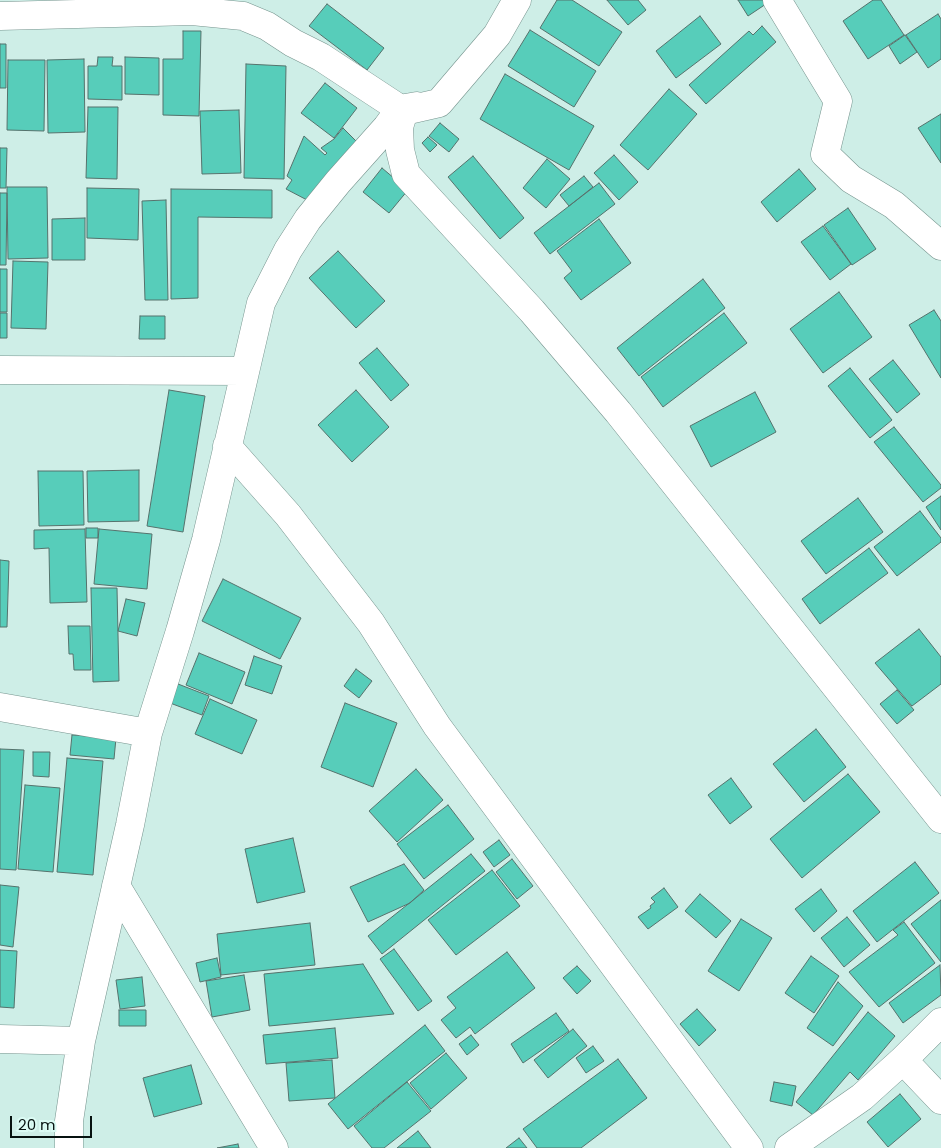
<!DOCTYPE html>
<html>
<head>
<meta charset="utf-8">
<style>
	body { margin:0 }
	#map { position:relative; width:941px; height:1148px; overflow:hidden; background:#ceeee7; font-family:Poppins,sans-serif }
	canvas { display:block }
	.scale { position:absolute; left:10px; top:1116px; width:82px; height:22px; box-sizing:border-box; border:2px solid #071210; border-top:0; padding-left:6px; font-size:15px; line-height:18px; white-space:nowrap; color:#071210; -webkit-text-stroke:4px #dbfbf4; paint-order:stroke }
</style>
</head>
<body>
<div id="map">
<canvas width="941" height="1148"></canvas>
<div class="scale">20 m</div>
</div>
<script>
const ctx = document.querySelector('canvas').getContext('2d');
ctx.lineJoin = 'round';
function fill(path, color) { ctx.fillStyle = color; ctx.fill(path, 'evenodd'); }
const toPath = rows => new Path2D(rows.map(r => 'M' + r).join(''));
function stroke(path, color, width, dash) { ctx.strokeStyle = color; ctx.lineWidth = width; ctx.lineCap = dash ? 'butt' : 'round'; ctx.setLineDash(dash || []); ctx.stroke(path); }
const building = toPath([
	[557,0,572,0,622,32,599,66,540,28,557,0],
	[607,0,638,0,646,10,628,25,607,0],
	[738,0,768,0,769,2,748,16,738,0],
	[873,0,881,0,904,35,868,59,843,21,873,0],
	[327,4,384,48,367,70,309,26,327,4],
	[938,14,941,19,941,59,928,68,906,35,938,14],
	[700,16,721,44,676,78,656,51,700,16],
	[762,26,776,42,706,104,689,85,749,31,753,35,762,26],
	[530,30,596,71,574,107,508,66,530,30],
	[183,31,201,31,199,116,163,115,163,59,183,59,183,31],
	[905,35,917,52,900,64,889,46,905,35],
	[0,44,6,44,6,88,0,88,0,44],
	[98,57,113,57,112,66,122,66,122,100,88,99,88,66,97,66,98,57],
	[125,57,159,58,159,95,125,94,125,57],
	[84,59,85,132,48,133,47,60,84,59],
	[8,60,45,60,44,131,7,130,8,60],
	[246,64,286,66,284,179,244,178,246,64],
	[505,74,594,126,569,170,480,119,505,74],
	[325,83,357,108,334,138,301,113,325,83],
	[669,89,697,114,648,170,620,145,669,89],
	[88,107,118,107,117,179,86,178,88,107],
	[239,110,241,173,202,174,200,111,239,110],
	[941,114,941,163,918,128,941,114],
	[440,123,459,139,449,152,429,136,440,123],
	[343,128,360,145,309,201,286,189,292,180,287,176,304,136,325,155,327,153,321,148,334,139,343,128],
	[428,137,437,145,430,152,422,143,428,137],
	[0,148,7,148,6,188,0,188,0,148],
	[614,155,638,182,619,200,594,173,614,155],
	[473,156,524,218,500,239,448,177,473,156],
	[547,159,570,179,546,208,523,188,547,159],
	[382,168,408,190,389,213,363,192,382,168],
	[799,169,816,189,777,222,761,202,799,169],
	[584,176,593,187,569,206,560,195,584,176],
	[599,183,615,204,550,254,534,233,599,183],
	[7,187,47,187,48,258,8,259,7,187],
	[87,188,139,189,138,240,87,238,87,188],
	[171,189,272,190,272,218,198,217,198,298,171,299,171,189],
	[0,193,7,193,6,265,0,265,0,193],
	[166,200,168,300,145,300,142,201,166,200],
	[848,208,876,249,852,265,824,225,848,208],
	[85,218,85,260,52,260,52,219,85,218],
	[599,219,631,263,581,300,564,278,572,271,557,251,599,219],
	[823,226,851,264,830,280,801,242,823,226],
	[338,251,385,301,356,328,309,278,338,251],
	[13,261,48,262,46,329,11,328,13,261],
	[0,269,7,269,7,312,0,312,0,269],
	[703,279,725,308,639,376,617,348,703,279],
	[839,292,872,337,823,373,790,329,839,292],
	[934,310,941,321,941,378,909,325,934,310],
	[0,313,7,313,7,338,0,338,0,313],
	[724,313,747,343,663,407,641,377,724,313],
	[140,316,165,316,165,339,139,339,140,316],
	[377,348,409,385,391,401,359,363,377,348],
	[893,360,920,394,897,413,869,379,893,360],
	[850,368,892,420,870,438,828,386,850,368],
	[169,390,205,396,183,532,147,526,169,390],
	[356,390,389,427,352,462,318,425,356,390],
	[755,392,776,432,711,467,690,426,755,392],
	[894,427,941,485,941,488,923,502,874,442,894,427],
	[139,470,139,521,88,522,87,471,139,470],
	[38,471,83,471,84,525,39,526,38,471],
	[941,496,941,530,926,507,941,496],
	[858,498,883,532,826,574,801,541,858,498],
	[920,511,941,538,941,542,897,576,874,547,920,511],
	[86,528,98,528,98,538,86,538,86,528],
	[85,529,87,602,50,603,49,548,34,549,34,530,85,529],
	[99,529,152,534,147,589,94,584,99,529],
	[869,548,888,573,820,624,802,599,869,548],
	[0,560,9,561,7,627,0,627,0,560],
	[223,579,301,618,280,659,202,621,223,579],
	[91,588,117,588,119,681,93,682,91,588],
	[126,599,145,603,137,636,118,631,126,599],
	[68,626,90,626,91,670,74,670,73,654,69,654,68,626],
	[919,629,941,657,941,684,912,706,875,663,919,629],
	[199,653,245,672,232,704,186,685,199,653],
	[254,656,282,666,272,694,245,685,254,656],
	[356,669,372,681,359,698,344,686,356,669],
	[178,684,209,696,202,715,170,703,178,684],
	[897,690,914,710,897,724,880,704,897,690],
	[210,699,257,720,242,754,195,734,210,699],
	[345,703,397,723,373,787,321,767,345,703],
	[816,729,846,767,804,802,773,764,816,729],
	[72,735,116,738,114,759,70,755,72,735],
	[0,749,24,750,16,870,0,869,0,749],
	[33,752,50,752,49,777,33,776,33,752],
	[67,758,103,761,93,875,57,872,67,758],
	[416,769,443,800,397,842,369,811,416,769],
	[848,774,880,812,802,878,770,839,848,774],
	[731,778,752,807,730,824,708,795,731,778],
	[25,785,60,788,53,872,18,869,25,785],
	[448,805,474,839,424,879,397,844,448,805],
	[293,838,305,892,257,903,245,849,293,838],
	[499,840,510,855,494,867,483,852,499,840],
	[471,854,485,871,382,954,368,936,471,854],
	[512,859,533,886,517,899,496,872,512,859],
	[915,862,939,893,877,942,853,911,915,862],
	[404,864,424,890,410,903,368,922,350,887,404,864],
	[492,870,520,906,456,955,428,920,492,870],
	[0,885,19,887,13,947,0,945,0,885],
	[664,888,678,907,648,929,638,917,651,908,650,906,655,902,651,898,664,888],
	[821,889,837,911,814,932,795,909,821,889],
	[700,894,731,921,716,938,685,911,700,894],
	[941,900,941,962,911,924,941,900],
	[847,917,870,945,844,967,821,938,847,917],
	[741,919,772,938,739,991,708,971,741,919],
	[904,922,935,963,879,1007,849,972,898,935,893,930,904,922],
	[310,923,315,965,221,975,217,934,310,923],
	[394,949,432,1001,418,1011,380,959,394,949],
	[0,950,17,951,14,1008,0,1007,0,950],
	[507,952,535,988,475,1034,470,1027,456,1038,441,1020,456,1008,447,997,507,952],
	[811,956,839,976,814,1013,785,993,811,956],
	[217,958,221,977,200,982,196,963,217,958],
	[363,964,394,1014,269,1026,264,974,363,964],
	[940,965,941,995,903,1023,889,1003,940,965],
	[577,966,591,981,577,994,563,978,577,966],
	[244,975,250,1010,212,1017,206,981,244,975],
	[142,977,145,1006,120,1009,116,980,142,977],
	[838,982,863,1006,833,1046,807,1028,838,982],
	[697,1009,716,1030,699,1046,680,1024,697,1009],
	[119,1010,146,1010,146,1026,119,1026,119,1010],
	[868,1012,895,1036,858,1080,850,1072,813,1115,796,1102,868,1012],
	[556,1013,569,1031,523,1063,511,1044,556,1013],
	[425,1025,445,1051,348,1129,328,1104,425,1025],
	[335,1028,338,1058,266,1064,263,1035,335,1028],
	[573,1029,587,1046,548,1078,534,1060,573,1029],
	[471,1035,479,1045,467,1055,459,1044,471,1035],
	[593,1046,604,1061,586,1073,576,1058,593,1046],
	[446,1053,467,1078,431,1109,410,1083,446,1053],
	[618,1059,647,1098,581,1148,537,1148,523,1129,618,1059],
	[332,1060,335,1098,289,1101,286,1063,332,1060],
	[191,1065,202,1104,154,1117,143,1078,191,1065],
	[407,1082,431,1111,384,1148,372,1148,354,1126,407,1082],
	[774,1082,796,1086,792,1106,770,1101,774,1082],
	[900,1094,921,1119,888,1147,867,1122,900,1094],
	[418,1131,431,1148,397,1148,418,1131],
	[519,1138,527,1148,506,1148,519,1138],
	[238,1144,239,1148,217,1148,238,1144]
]);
const minor = toPath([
	[517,0,497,35,439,103,404,111,399,127,400,150,406,174,532,311,618,412,941,819],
	[777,0,838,101,825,154,851,179,894,205,941,246],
	[0,16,192,11,243,16,267,26,293,43,321,57,400,109,417,106],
	[0,370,245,371],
	[227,446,288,515,371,623,437,726,749,1148],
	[0,707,148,733],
	[116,886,274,1148],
	[0,1039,81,1041],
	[903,1060,941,1100],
	[69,1148,69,1121,81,1041,130,825,148,733,180,631,206,540,261,303,288,250,308,219,338,182,387,127,400,109],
	[789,1148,862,1097,903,1060,941,1022]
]);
fill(building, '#57cdba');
stroke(building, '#55726c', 1);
stroke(minor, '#76948e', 29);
stroke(minor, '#fff', 28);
</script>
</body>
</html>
